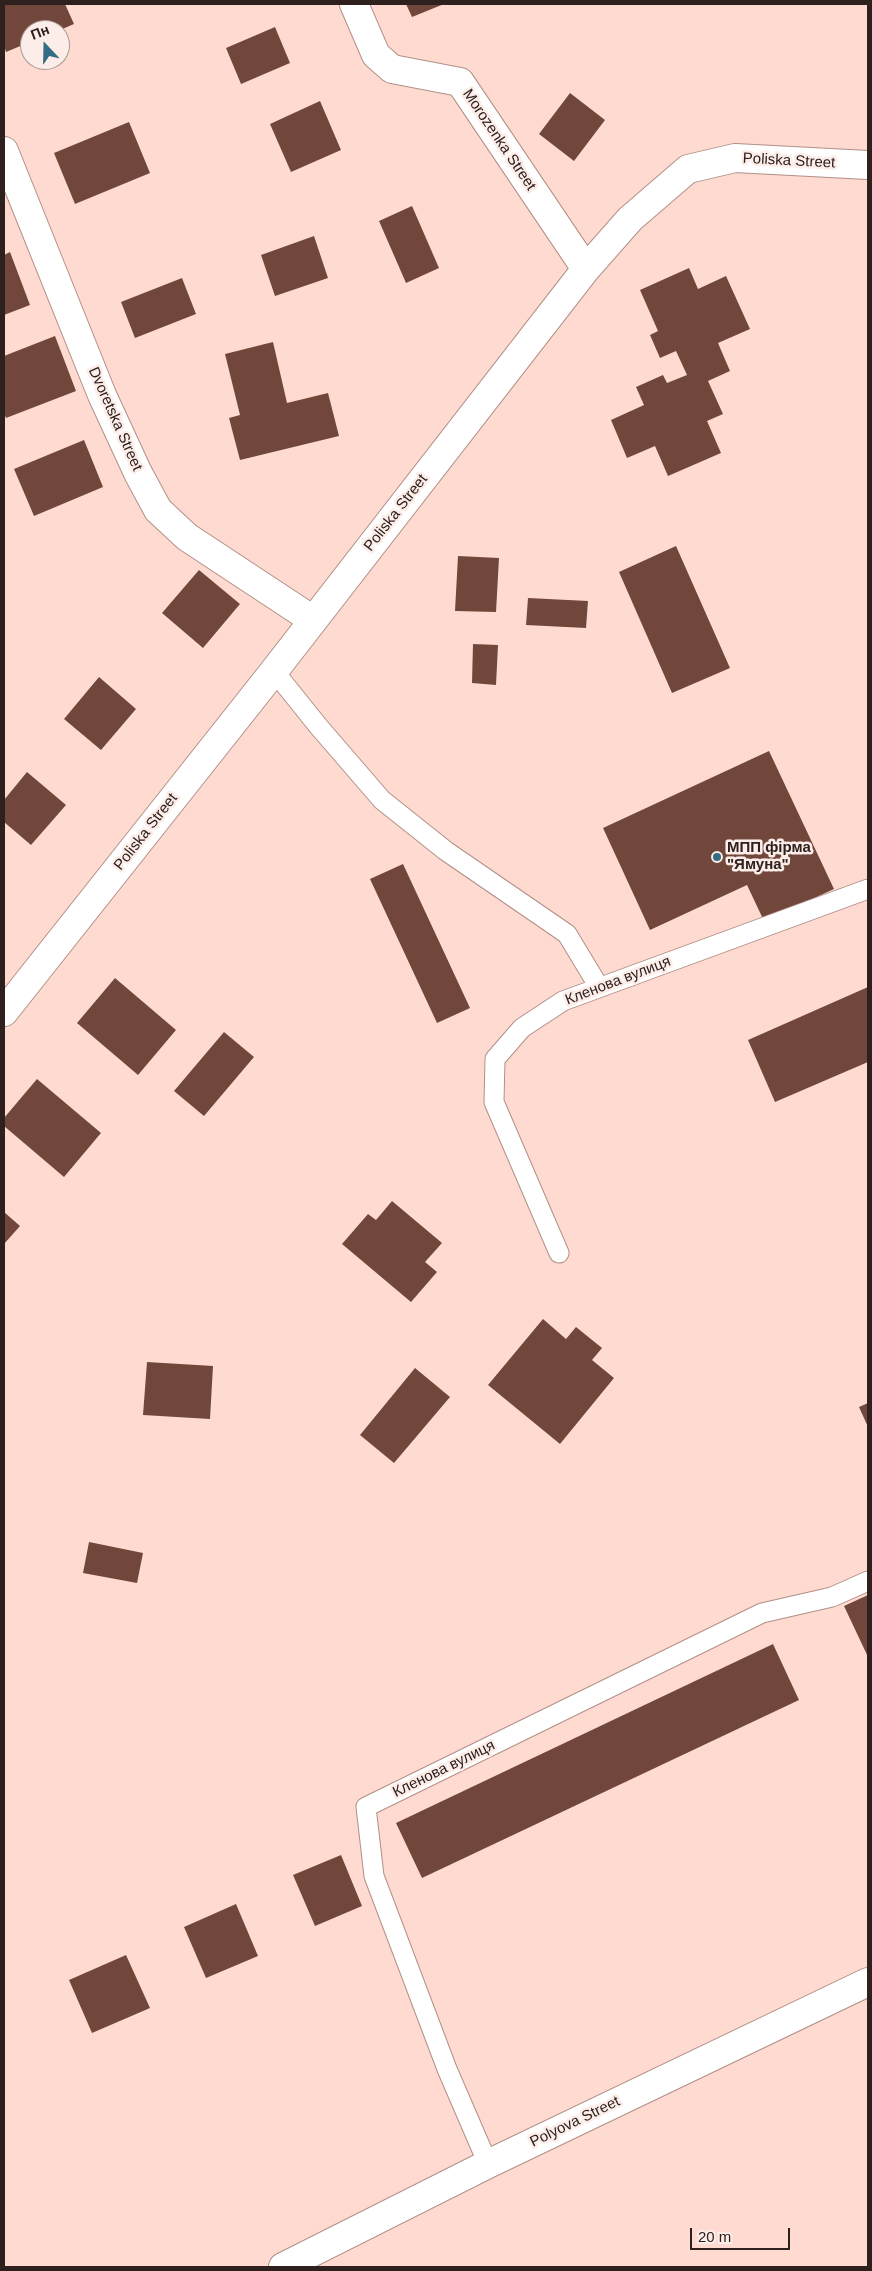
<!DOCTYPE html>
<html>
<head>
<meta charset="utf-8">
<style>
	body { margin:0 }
	#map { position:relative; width:872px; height:2271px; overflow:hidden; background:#ffdad1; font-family:Helvetica,sans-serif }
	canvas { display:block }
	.frame { position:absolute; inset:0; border:5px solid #2d201d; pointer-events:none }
	.north { position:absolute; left:20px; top:20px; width:50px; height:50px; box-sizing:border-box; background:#fcede9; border:1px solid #a99b97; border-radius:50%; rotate:339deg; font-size:14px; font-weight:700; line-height:20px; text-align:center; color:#2d201d }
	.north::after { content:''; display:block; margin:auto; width:18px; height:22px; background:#326d85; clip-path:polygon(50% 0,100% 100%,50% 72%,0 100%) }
	.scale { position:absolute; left:690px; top:2228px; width:100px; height:22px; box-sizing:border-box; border:2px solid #2d201d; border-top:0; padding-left:6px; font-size:15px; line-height:18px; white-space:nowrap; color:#2d201d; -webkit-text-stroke:4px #fcede9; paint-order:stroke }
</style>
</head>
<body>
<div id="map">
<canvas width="872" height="2271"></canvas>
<div class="frame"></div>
<div class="north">Пн</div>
<div class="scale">20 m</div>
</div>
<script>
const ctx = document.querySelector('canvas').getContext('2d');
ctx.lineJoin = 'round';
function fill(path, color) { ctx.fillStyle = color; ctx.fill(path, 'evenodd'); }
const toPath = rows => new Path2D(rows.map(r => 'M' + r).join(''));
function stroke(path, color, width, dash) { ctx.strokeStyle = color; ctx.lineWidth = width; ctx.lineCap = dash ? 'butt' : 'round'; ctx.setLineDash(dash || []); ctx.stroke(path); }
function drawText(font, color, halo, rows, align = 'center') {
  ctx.font = font + ' Helvetica,sans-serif'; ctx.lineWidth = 5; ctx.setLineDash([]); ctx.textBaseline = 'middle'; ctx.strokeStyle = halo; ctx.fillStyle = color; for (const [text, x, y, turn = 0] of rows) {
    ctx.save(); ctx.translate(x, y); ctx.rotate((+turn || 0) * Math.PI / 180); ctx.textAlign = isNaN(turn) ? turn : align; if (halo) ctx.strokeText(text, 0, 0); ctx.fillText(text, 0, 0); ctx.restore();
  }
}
const building = toPath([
	[4,4,65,4,74,24,60,30,30,30,30,42,6,52,4,45],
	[406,4,444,4,412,17],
	[275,27,290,63,241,84,226,48],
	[570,93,605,120,574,161,539,134],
	[320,101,341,150,291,172,270,124],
	[129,122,150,173,75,204,54,153],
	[412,206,439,268,406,283,379,221],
	[314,236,328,278,275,296,261,255],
	[10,252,30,305,4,315,4,255],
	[689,268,698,289,726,276,750,329,718,343,730,371,708,381,723,414,707,421,721,453,668,476,655,446,627,458,611,420,644,405,636,387,663,375,667,383,687,375,676,351,660,358,650,335,658,331,640,290],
	[182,278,196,314,135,338,121,302],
	[55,336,76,391,6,418,4,413,4,356],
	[273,342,287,403,328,393,339,436,240,460,229,418,240,415,225,354],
	[84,440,103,487,34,516,14,469],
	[676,546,730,668,672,693,619,572],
	[458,556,499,558,496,612,455,611],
	[199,570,240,604,203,648,162,613],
	[528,598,588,601,586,628,526,625],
	[473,644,498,645,496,685,472,683],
	[99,677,136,709,101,750,64,719],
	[769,751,834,889,764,921,747,885,650,930,603,828],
	[27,772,66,805,31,845,4,822,4,800],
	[403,864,470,1008,437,1023,370,879],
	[115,978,176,1030,138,1075,77,1023],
	[868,987,868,1062,775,1102,748,1040],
	[224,1032,254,1057,204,1116,174,1091],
	[37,1079,101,1133,64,1177,4,1126,4,1118],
	[392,1201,442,1243,425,1262,437,1272,411,1302,342,1244,368,1214,376,1220],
	[4,1212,20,1226,4,1244],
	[543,1319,566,1339,576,1327,602,1348,592,1360,614,1378,560,1444,488,1385],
	[147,1362,213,1366,210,1419,143,1415],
	[415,1368,450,1397,394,1463,360,1435],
	[868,1403,868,1427,859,1407],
	[89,1542,143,1553,137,1583,83,1573],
	[868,1595,868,1657,844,1606],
	[773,1644,799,1700,422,1878,396,1823],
	[341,1855,362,1906,315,1926,293,1875],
	[236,1904,258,1956,206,1978,184,1927],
	[126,1955,150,2008,92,2033,69,1980]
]);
const lane = toPath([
	[274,671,319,727,382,800,446,851,567,934,599,987],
	[559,1253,494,1102,495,1059,522,1028,563,1001,868,889],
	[488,2164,447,2069,374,1876,366,1807,762,1613,832,1597,868,1581]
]);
const street = toPath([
	[354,4,376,55,392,69,460,82,586,269],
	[4,151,102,395,138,473,158,510,187,537,313,620],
	[4,1012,274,671,586,269,630,219,688,169,735,158,868,165]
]);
const primary = toPath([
	[283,2267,488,2164,868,1982]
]);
const markers = [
	[717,857,5,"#326d85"]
];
const streetNames = [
	["Morozenka Street",499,140,56],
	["Poliska Street",789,161,3],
	["Dvoretska Street",115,419,66],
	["Poliska Street",396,513,-52],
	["Poliska Street",146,832,-52],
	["Кленова вулиця",618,981,-21],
	["Кленова вулиця",444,1769,-26],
	["Polyova Street",575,2122,-26]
];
const poiNames = [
	["МПП фірма",727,848],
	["\"Ямуна\"",727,865]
];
fill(building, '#71473c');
stroke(lane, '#b19087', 21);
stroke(street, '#b19087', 30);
stroke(primary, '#b19087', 30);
stroke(lane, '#fff', 19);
stroke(street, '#fff', 28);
stroke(primary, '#fff', 28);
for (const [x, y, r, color] of markers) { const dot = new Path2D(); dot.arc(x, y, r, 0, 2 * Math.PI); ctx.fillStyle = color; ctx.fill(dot); stroke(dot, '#fcede9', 2); }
drawText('15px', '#2d201d', '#fcede9', streetNames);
drawText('bold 15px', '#2d201d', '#fcede9', poiNames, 'left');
</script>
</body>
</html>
